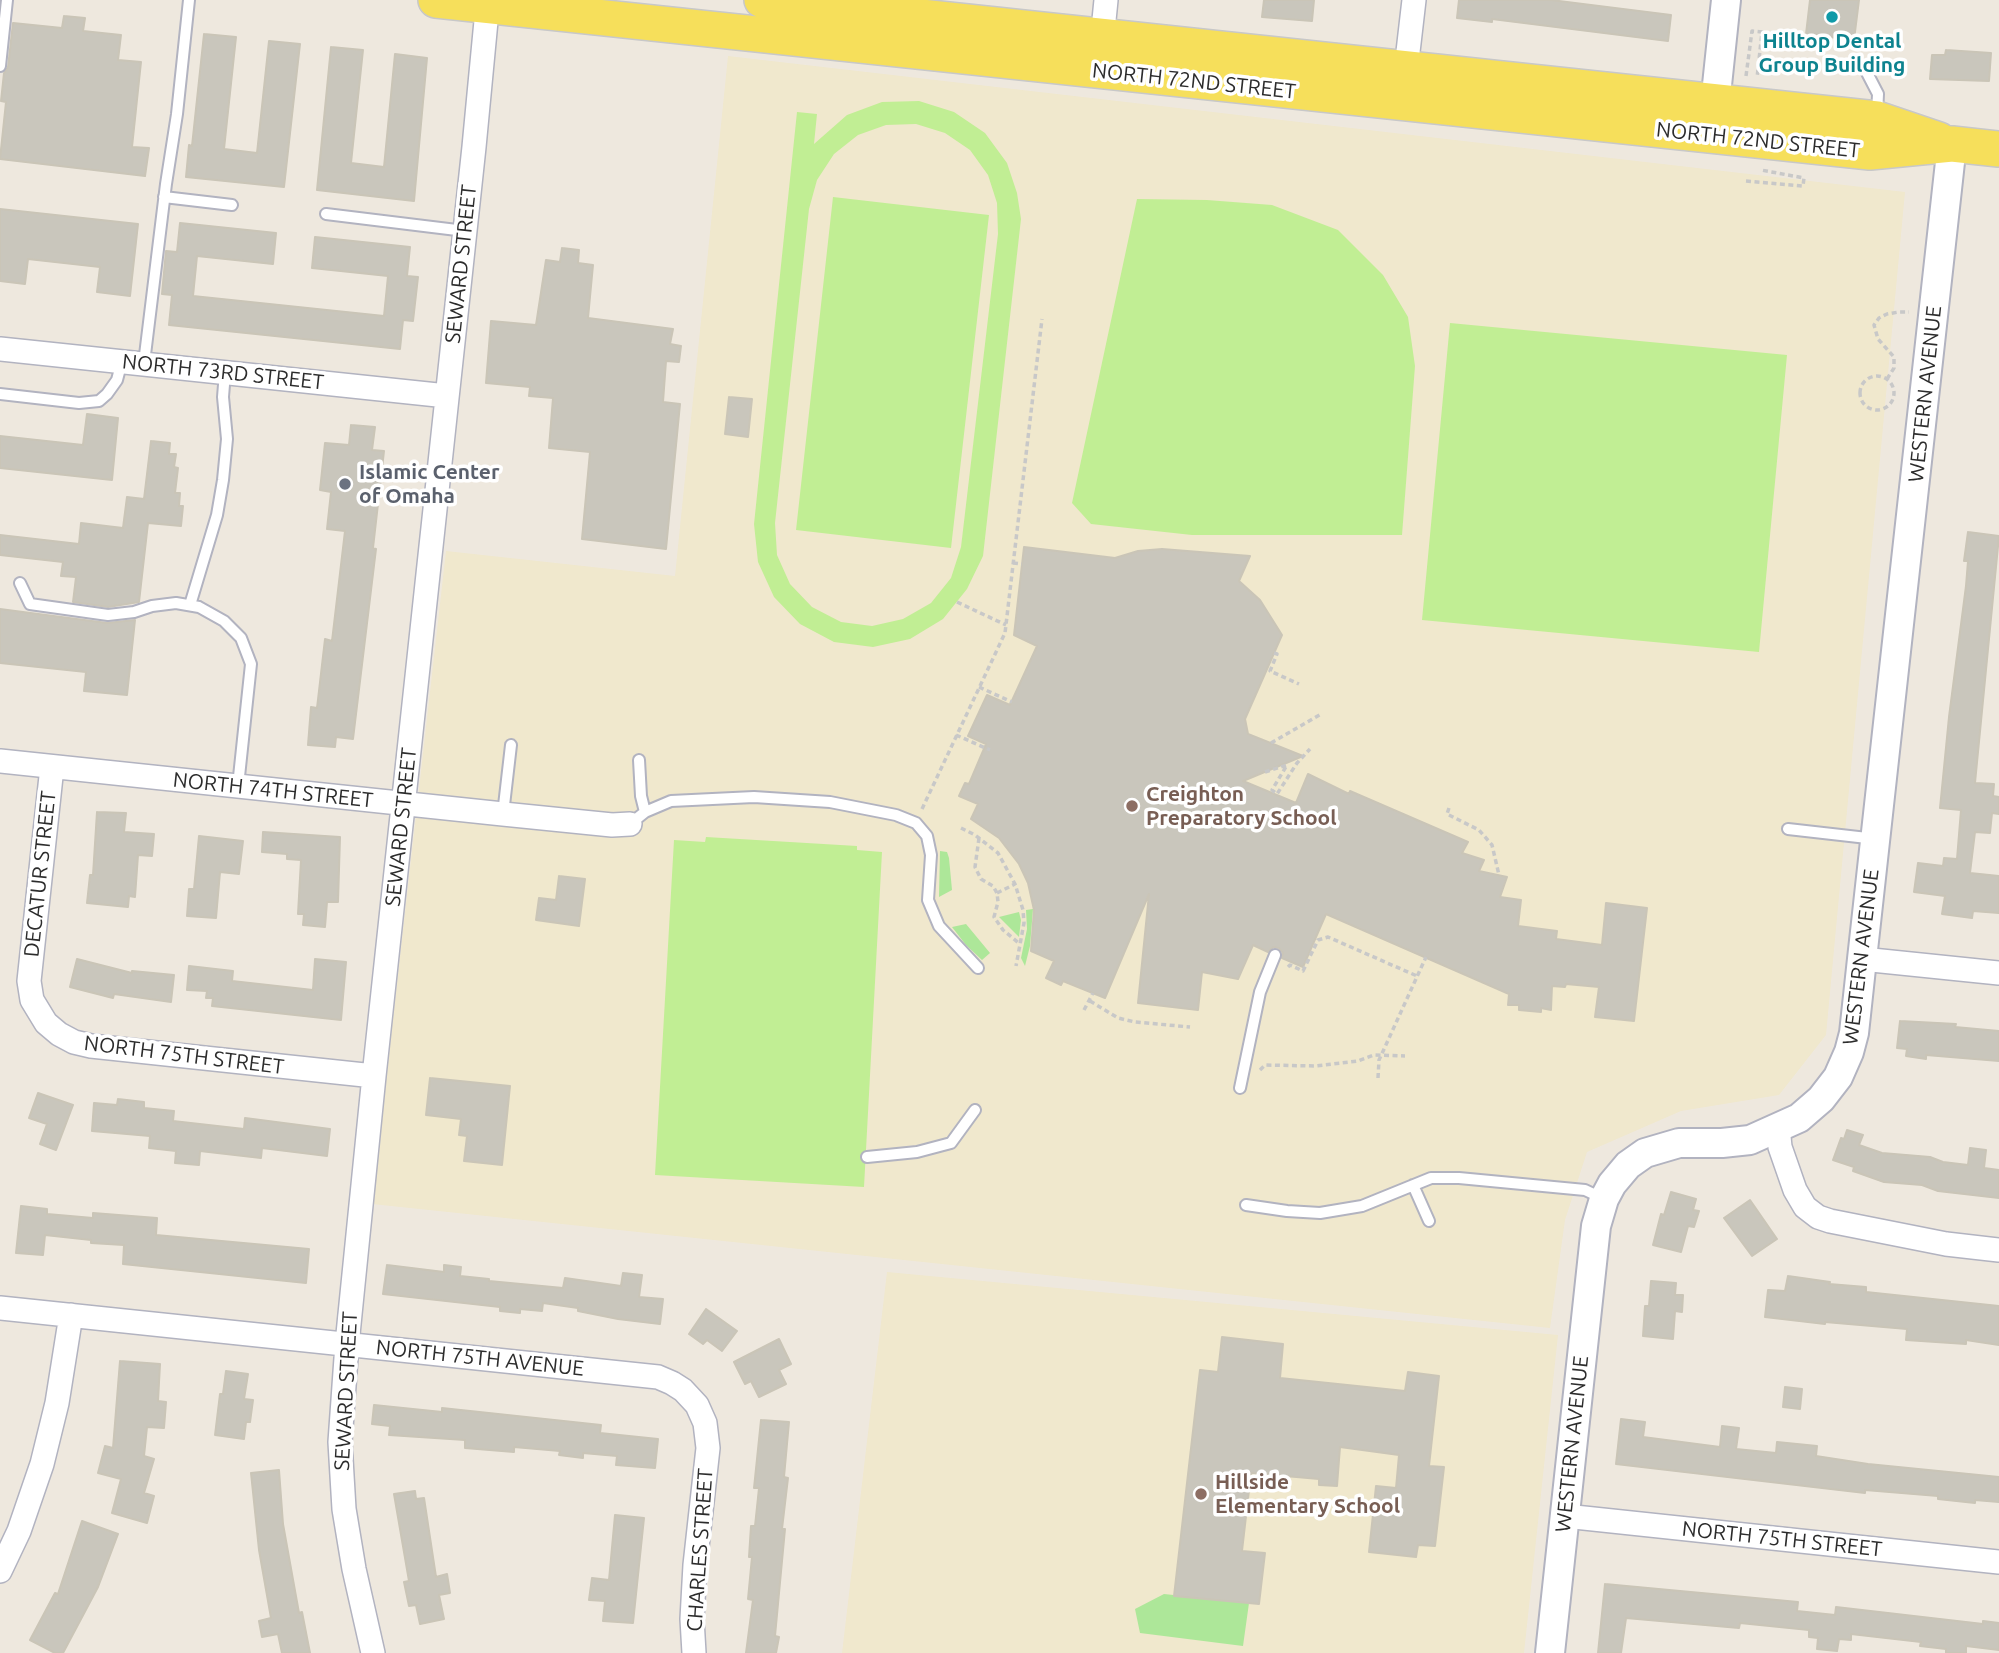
<!DOCTYPE html>
<html>
<head>
<meta charset="utf-8">
<style>
	body { margin:0 }
	canvas { display:block; background:#eee8de }
</style>
</head>
<body>
<canvas width="1999" height="1653"></canvas>
<script>
const ctx = document.querySelector('canvas').getContext('2d');
ctx.lineJoin = 'round';
function fill(path, color) { ctx.fillStyle = color; ctx.fill(path, 'evenodd'); }
const toPath = rows => new Path2D(rows.map(r => 'M' + r).join(''));
function stroke(path, color, width, dash) { ctx.strokeStyle = color; ctx.lineWidth = width; ctx.lineCap = dash ? 'butt' : 'round'; ctx.setLineDash(dash || []); ctx.stroke(path); }
function drawText(font, color, halo, rows, align = 'center') {
  ctx.font = font + ' Ubuntu,sans-serif'; ctx.lineWidth = 7; ctx.setLineDash([]); ctx.textBaseline = 'middle'; ctx.strokeStyle = halo; ctx.fillStyle = color; for (const [text, x, y, turn = 0] of rows) {
    ctx.save(); ctx.translate(x, y); ctx.rotate((+turn || 0) * Math.PI / 180); ctx.textAlign = isNaN(turn) ? turn : align; if (halo) ctx.strokeText(text, 0, 0); ctx.fillText(text, 0, 0); ctx.restore();
  }
}
const education = toPath([
	[728,56,1905,192,1826,1035,1779,1095,1681,1111,1587,1152,1565,1220,1550,1328,372,1204,446,551,675,576],
	[887,1272,1558,1335,1524,1653,842,1653]
]);
const green = toPath([
	[940,851,947,852,949,858,952,890,939,897],
	[1033,909,1030,946,1025,966,1021,958,1027,929,1026,910],
	[1019,912,1021,920,1019,937,999,917],
	[966,924,990,953,982,960,966,945,952,927],
	[1164,1594,1249,1603,1243,1646,1140,1633,1135,1609]
]);
const pitch = toPath([
	[919,101,954,112,985,133,1007,163,1017,193,1021,219,983,556,967,589,943,619,910,639,873,647,834,642,800,624,774,597,758,562,754,524,797,112,817,114,814,144,847,115,882,102],
	[916,124,945,133,970,150,988,175,997,203,998,234,961,547,951,578,931,603,903,619,872,626,841,622,812,607,790,584,777,555,775,523,809,209,817,180,834,154,858,135,886,125],
	[833,197,989,215,951,548,796,530],
	[1137,199,1207,200,1272,205,1338,230,1383,275,1408,317,1415,366,1402,535,1192,535,1091,524,1072,503],
	[1450,323,1787,355,1759,652,1422,620],
	[706,837,857,846,857,850,882,852,864,1187,655,1175,674,840,705,842]
]);
const building = toPath([
	[1264,0,1314,0,1312,21,1262,17,1264,0],
	[1459,0,1551,0,1671,15,1668,41,1492,19,1492,22,1457,18,1459,0],
	[1810,0,1859,0,1854,40,1806,34,1810,0],
	[64,16,85,18,83,31,121,35,118,60,141,62,132,147,149,148,145,176,0,159,6,102,1,101,4,73,8,67,13,23,62,28,64,16],
	[204,34,236,37,224,149,257,153,269,41,300,44,284,187,186,177,189,145,192,146,204,34],
	[331,47,363,50,351,163,384,167,395,54,427,58,414,201,317,190,331,47],
	[1946,50,1991,53,1989,81,1930,79,1932,55,1945,55,1946,50],
	[0,209,138,224,130,296,97,292,100,267,28,259,25,284,0,281,0,209],
	[180,223,276,233,273,264,197,256,193,296,384,316,388,276,312,268,315,237,410,247,407,276,418,277,413,321,403,320,400,349,169,325,172,295,162,294,166,251,177,252,180,223],
	[562,248,579,250,578,263,593,265,588,318,673,329,670,344,681,346,679,362,666,361,663,402,680,404,666,549,582,539,590,452,549,448,553,398,529,396,530,387,486,383,491,321,536,325,546,260,560,262,562,248],
	[729,397,752,399,748,437,725,434,729,397],
	[87,414,118,418,112,480,0,468,0,436,83,445,87,414],
	[351,425,375,427,372,450,384,451,373,548,376,549,353,739,336,737,335,747,308,745,311,707,317,708,325,639,332,641,345,531,327,529,331,492,320,490,325,443,349,445,351,425],
	[151,441,170,443,169,454,176,454,174,467,178,468,175,493,180,493,179,506,183,506,181,526,148,523,139,602,108,607,73,602,76,577,61,576,63,562,0,555,0,535,79,544,81,523,123,528,127,497,144,499,151,441],
	[1968,532,1999,536,1975,783,1994,784,1993,796,1999,797,1999,814,1992,813,1990,833,1975,832,1970,873,1999,876,1999,913,1973,911,1972,918,1942,914,1945,896,1914,892,1918,863,1943,866,1944,858,1957,859,1961,810,1940,808,1949,717,1966,586,1968,561,1964,561,1968,532],
	[1024,547,1115,558,1138,551,1162,549,1250,556,1239,581,1260,600,1282,635,1245,719,1248,734,1303,756,1243,781,1296,803,1308,774,1349,794,1350,791,1468,842,1462,853,1484,860,1479,871,1507,877,1500,897,1521,900,1518,926,1557,931,1556,939,1602,945,1606,903,1647,908,1634,1021,1595,1017,1599,987,1566,984,1565,987,1552,986,1551,1010,1541,1008,1541,1012,1519,1010,1519,1005,1508,1005,1509,994,1326,914,1303,967,1282,958,1283,953,1279,948,1273,947,1268,952,1253,945,1238,979,1202,972,1198,1010,1138,1003,1149,894,1105,998,1063,981,1061,985,1046,978,1054,961,1031,951,1034,910,1028,883,1019,864,999,838,971,819,978,804,959,796,965,783,969,784,986,744,968,736,987,695,1010,705,1037,646,1014,635,1024,547],
	[0,609,107,623,135,620,127,695,84,691,86,672,0,663,0,609],
	[97,812,126,813,124,832,154,834,152,856,138,855,135,897,129,896,128,907,87,903,90,875,93,875,97,812],
	[263,832,340,837,338,902,327,902,325,927,303,925,304,914,298,914,301,860,287,859,287,854,262,852,263,832],
	[199,836,243,841,239,874,220,872,216,918,187,916,189,889,194,889,199,836],
	[559,876,585,879,579,926,536,920,539,898,556,900,559,876],
	[77,959,132,973,132,971,174,975,171,1002,114,994,113,998,70,987,77,959],
	[315,959,346,962,341,1020,212,1006,213,998,206,998,207,991,187,990,189,966,233,971,232,981,313,990,315,959],
	[1900,1021,1956,1024,1955,1027,1999,1031,1999,1061,1926,1055,1926,1059,1906,1056,1907,1049,1897,1048,1900,1021],
	[430,1078,510,1086,502,1165,464,1161,467,1136,459,1135,461,1119,426,1115,430,1078],
	[38,1093,73,1105,56,1150,40,1144,47,1124,29,1118,38,1093],
	[118,1099,144,1102,144,1108,174,1111,173,1121,244,1129,245,1118,330,1129,327,1156,262,1148,261,1158,200,1151,199,1165,175,1163,176,1151,149,1148,150,1136,92,1131,94,1103,117,1105,118,1099],
	[1847,1130,1863,1135,1859,1145,1882,1153,1930,1157,1943,1162,1968,1165,1970,1148,1986,1150,1984,1168,1999,1170,1999,1198,1938,1191,1922,1185,1884,1182,1853,1171,1854,1167,1833,1160,1841,1138,1844,1139,1847,1130],
	[1671,1192,1696,1199,1693,1210,1699,1211,1694,1227,1688,1226,1681,1252,1653,1245,1661,1214,1664,1215,1671,1192],
	[1750,1200,1777,1239,1752,1256,1724,1218,1750,1200],
	[21,1206,47,1209,47,1214,93,1218,93,1213,157,1218,156,1235,309,1249,306,1283,123,1264,124,1245,91,1243,91,1240,45,1235,43,1255,16,1253,21,1206],
	[387,1265,444,1272,444,1265,461,1267,460,1276,489,1279,489,1281,563,1288,565,1278,621,1286,623,1273,642,1275,639,1297,663,1299,660,1324,618,1319,578,1311,578,1308,543,1303,542,1311,520,1309,520,1313,500,1311,500,1307,383,1294,387,1265],
	[1788,1276,1830,1282,1829,1284,1866,1287,1866,1292,1999,1306,1999,1345,1966,1340,1966,1344,1906,1340,1907,1329,1825,1322,1825,1324,1765,1317,1768,1290,1785,1291,1788,1276],
	[1651,1281,1676,1283,1675,1295,1683,1295,1682,1312,1675,1311,1673,1339,1643,1336,1645,1306,1649,1306,1651,1281],
	[706,1309,737,1331,722,1351,707,1340,703,1344,689,1334,706,1309],
	[1222,1337,1283,1344,1280,1378,1405,1391,1408,1372,1439,1376,1429,1466,1444,1467,1435,1546,1418,1545,1416,1557,1369,1552,1376,1486,1396,1488,1399,1455,1340,1447,1337,1486,1319,1485,1319,1479,1251,1473,1242,1551,1265,1553,1259,1604,1174,1596,1200,1370,1218,1372,1222,1337],
	[779,1339,791,1364,779,1370,786,1384,759,1397,751,1381,745,1384,734,1362,779,1339],
	[120,1361,160,1364,158,1401,166,1402,164,1428,147,1427,144,1456,154,1459,144,1493,154,1496,147,1523,112,1513,121,1479,98,1473,105,1446,113,1448,120,1361],
	[226,1371,248,1374,244,1399,253,1400,250,1422,246,1422,244,1439,215,1435,220,1394,223,1394,226,1371],
	[1785,1387,1802,1389,1800,1409,1783,1407,1785,1387],
	[374,1405,442,1412,442,1408,601,1425,600,1433,658,1439,655,1468,616,1465,617,1456,583,1453,583,1458,559,1455,560,1451,514,1447,514,1452,465,1448,465,1440,389,1435,390,1426,372,1424,374,1405],
	[1621,1419,1645,1422,1643,1437,1720,1447,1722,1426,1739,1428,1736,1449,1776,1453,1777,1442,1817,1446,1816,1456,1868,1464,1999,1477,1999,1502,1975,1500,1975,1503,1938,1499,1938,1496,1865,1490,1865,1493,1616,1464,1621,1419],
	[761,1420,789,1422,784,1477,788,1478,782,1529,785,1529,775,1636,779,1637,776,1653,746,1653,753,1600,748,1599,752,1557,749,1557,751,1526,755,1526,759,1488,754,1488,761,1420],
	[279,1470,283,1524,299,1613,302,1612,310,1653,282,1653,278,1634,262,1637,259,1621,271,1618,259,1550,251,1473,279,1470],
	[415,1491,416,1499,424,1498,436,1577,447,1574,450,1593,439,1595,444,1619,420,1624,416,1605,409,1606,404,1582,409,1581,394,1494,415,1491],
	[615,1515,644,1518,633,1623,603,1621,605,1601,589,1600,592,1578,609,1580,615,1515],
	[82,1521,118,1534,98,1587,63,1653,55,1653,30,1640,55,1593,58,1594,82,1521],
	[1605,1584,1798,1602,1797,1611,1835,1615,1836,1607,1983,1624,1983,1621,1999,1623,1999,1650,1966,1646,1966,1653,1946,1653,1946,1649,1920,1646,1921,1642,1851,1634,1851,1640,1839,1639,1837,1651,1817,1649,1818,1638,1809,1637,1809,1630,1740,1623,1739,1628,1626,1618,1621,1653,1598,1653,1605,1584]
]);
const path = toPath([
	[1746,76,1752,31,1762,32,1757,78],
	[1746,181,1803,186,1804,178,1761,170],
	'1860 393a17 17 0 1 1 34 0a17 17 0 1 1-34 0Z',
	[1887,379,1894,368,1894,357,1878,339,1874,325,1879,318,1887,314,1899,312,1909,312],
	[1013,563,1022,564],
	[957,602,1006,625],
	[1274,653,1277,654,1270,671,1299,684],
	[979,687,1012,702],
	[956,735,990,750],
	[1271,743,1321,714],
	[1265,772,1287,765,1272,790,1277,794,1297,763,1310,749],
	[1449,808,1447,814,1479,830,1492,845,1499,875],
	[922,809,1005,633,1042,319],
	[961,828,975,835,998,853,1015,884,1023,910,1024,923,1016,966],
	[979,838,975,867,981,879,993,886,997,893,998,902,994,917,1003,930,1020,944],
	[997,893,1015,884],
	[1288,967,1290,965,1303,971,1318,940,1328,937,1417,976],
	[1090,1001,1118,1018,1135,1022,1190,1027],
	[1084,1010,1093,993],
	[1260,1070,1265,1065,1316,1066,1358,1061,1374,1055,1405,1056],
	[1378,1078,1379,1060,1426,957]
]);
const service = toPath([
	[0,66,7,0],
	[1864,67,1878,94,1877,115],
	[164,197,232,205],
	[326,214,465,231],
	[144,363,166,184,177,114,189,0],
	[0,394,79,403,99,401,107,394,117,380,122,361],
	[20,583,30,604,108,615,134,612,152,606,176,603,199,607,224,621,241,638,251,664,238,786],
	[190,605,217,515,223,480,227,439,223,397,225,372],
	[639,760,641,796,645,812],
	[503,814,511,745],
	[630,824,645,812,671,801,754,797,830,802,896,815,916,823,927,836,931,855,928,900,939,926,978,968],
	[1788,829,1876,839],
	[1240,1088,1260,992,1275,955],
	[867,1157,917,1152,951,1143,975,1110],
	[1413,1185,1429,1221],
	[1246,1205,1287,1211,1320,1213,1362,1206,1431,1178,1459,1178,1585,1190,1602,1198]
]);
const minor = toPath([
	[1101,50,1106,0],
	[1406,69,1414,0],
	[0,349,447,396],
	[0,761,503,814,612,825,630,824],
	[52,767,29,981,32,1000,46,1023,59,1034,74,1042,91,1046,374,1076],
	[1862,959,1999,973],
	[1778,1127,1780,1147,1795,1190,1805,1207,1818,1217,1830,1221,1946,1244,1999,1250],
	[0,1308,658,1377,672,1383,683,1390,697,1405,705,1423,708,1448,695,1565,692,1619,694,1653],
	[1565,1516,1999,1562],
	[0,1571,19,1531,42,1464,57,1403,71,1315],
	[373,1653,354,1569,344,1509,340,1442,347,1344,374,1076,474,147,488,0]
]);
const tertiary = toPath([
	[1713,123,1726,0],
	[1550,1653,1596,1226,1604,1199,1612,1184,1628,1165,1645,1153,1679,1143,1722,1143,1750,1140,1799,1118,1821,1099,1838,1077,1849,1052,1854,1033,1862,959,1952,144]
]);
const primary = toPath([
	[436,0,1870,152,1952,144,1999,149],
	[762,0,1877,119,1939,140]
]);
const markers = [
	[1832,17,7,"#0f9aa8"],
	[345,484,7,"#6b7280"],
	[1132,806,7,"#8d6e63"],
	[1201,1494,7,"#8d6e63"]
];
const cultureNames = [
	["Hilltop Dental",1832,41],
	["Group Building",1832,65]
];
const streetNames = [
	["NORTH 72ND STREET",1194,81,6],
	["NORTH 72ND STREET",1758,140,6],
	["SEWARD STREET",461,264,-84],
	["NORTH 73RD STREET",223,372,6],
	["WESTERN AVENUE",1925,394,-84],
	["NORTH 74TH STREET",273,790,6],
	["SEWARD STREET",401,827,-84],
	["DECATUR STREET",40,874,-84],
	["WESTERN AVENUE",1861,957,-83],
	["NORTH 75TH STREET",184,1055,7],
	["NORTH 75TH AVENUE",480,1358,6],
	["SEWARD STREET",346,1391,-87],
	["WESTERN AVENUE",1572,1444,-84],
	["NORTH 75TH STREET",1782,1539,6],
	["CHARLES STREET",700,1550,-86]
];
const worshipNames = [
	["Islamic Center",359,472],
	["of Omaha",359,496]
];
const educationNames = [
	["Creighton",1146,794],
	["Preparatory School",1146,818],
	["Hillside",1215,1482],
	["Elementary School",1215,1506]
];
fill(education, '#f0e8cd');
fill(green, '#ade799');
fill(pitch, '#c1ee94');
fill(building, '#c9c6bc');
stroke(building, '#cac5b7', 2);
stroke(service, '#b2b3c0', 14);
stroke(minor, '#b2b3c0', 26);
stroke(tertiary, '#b2b3c0', 32);
stroke(primary, '#c8c8c8', 38);
stroke(path, '#c8c8c8', 3.5, [5, 3.5]);
stroke(service, '#fff', 10);
stroke(minor, '#fff', 23);
stroke(tertiary, '#fff', 28);
stroke(primary, '#f6df5b', 35);
for (const [x, y, r, color] of markers) { const dot = new Path2D(); dot.arc(x, y, r, 0, 2 * Math.PI); ctx.fillStyle = color; ctx.fill(dot); stroke(dot, '#fff', 2.5); }
drawText('bold 21px', '#0d838f', '#fff', cultureNames);
drawText('21px', '#2c2c2c', '#fff', streetNames);
drawText('bold 21px', '#5b616d', '#fff', worshipNames, 'left');
drawText('bold 21px', '#785e54', '#fff', educationNames, 'left');
</script>
</body>
</html>
